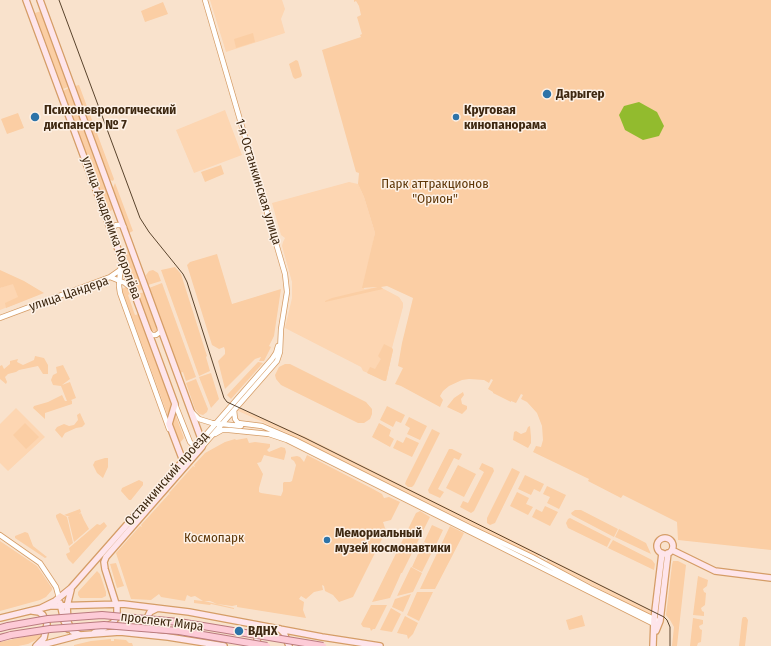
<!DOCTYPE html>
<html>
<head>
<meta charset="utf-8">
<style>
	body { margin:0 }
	canvas { display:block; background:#f9e2cc }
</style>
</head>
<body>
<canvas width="771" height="646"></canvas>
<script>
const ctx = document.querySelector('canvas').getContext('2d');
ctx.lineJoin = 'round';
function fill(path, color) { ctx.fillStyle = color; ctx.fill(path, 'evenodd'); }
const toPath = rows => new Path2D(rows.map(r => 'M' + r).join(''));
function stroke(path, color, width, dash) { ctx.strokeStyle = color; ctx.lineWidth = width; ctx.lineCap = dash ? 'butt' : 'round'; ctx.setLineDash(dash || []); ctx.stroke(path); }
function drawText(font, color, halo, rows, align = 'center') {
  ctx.font = font + ' "Fira Sans Condensed",sans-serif'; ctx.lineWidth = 3; ctx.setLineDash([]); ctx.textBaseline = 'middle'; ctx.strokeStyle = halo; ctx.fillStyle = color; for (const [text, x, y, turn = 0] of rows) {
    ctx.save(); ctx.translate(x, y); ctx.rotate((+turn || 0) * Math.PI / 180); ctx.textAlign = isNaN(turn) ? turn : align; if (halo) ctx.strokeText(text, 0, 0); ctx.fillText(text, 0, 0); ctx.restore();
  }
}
const built = toPath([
	[210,0,282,0,285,9,281,19,285,33,226,52],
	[225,110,242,155,194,173,176,130],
	[349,182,358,184,364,197,375,233,364,289,380,287,399,297,403,303,403,307,392,348,393,350,386,381,363,371,361,367,285,328,292,298,292,282,282,246,283,242,285,238,281,235,272,203],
	[16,282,23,301,0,310,0,288],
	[16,408,45,437,8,471,0,463,0,424],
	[239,408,306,437,542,555,537,557,283,431,236,410],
	[547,557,548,558,653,611,649,614,547,562]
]);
const green = toPath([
	[354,0,771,0,771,550,678,540,677,522,623,495,621,498,588,481,589,479,533,452,536,446,541,447,543,440,542,426,537,413,527,402,521,399,523,395,521,394,516,403,511,401,511,402,493,393,493,392,488,389,493,380,491,379,489,383,484,380,469,379,462,380,449,386,443,391,440,396,443,400,440,407,401,386,395,384,403,368,398,366,402,343,413,298,387,286,381,287,383,289,325,302,325,301,332,298,378,287,362,288,375,233,364,197,358,184,359,173,356,172,322,50,361,37,360,35,362,34,357,17,361,15,359,6,356,1,354,2],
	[163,2,168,14,145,22,141,11],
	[41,11,68,87,63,89,35,13],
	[253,33,255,42,236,48,234,39],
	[296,60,298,61,302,75,301,77,295,79,293,77,289,64],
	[79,85,114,179,113,181,110,180,75,86],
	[69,88,113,208,111,211,107,210,63,91],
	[18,113,24,128,7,134,1,119],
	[221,165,224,174,205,182,201,172],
	[115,183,133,231,129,233,113,188],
	[129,251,143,289,137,291,123,253],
	[217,254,232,304,281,289,274,336,269,346,271,347,264,361,259,361,261,357,255,359,225,389,218,361,225,354,225,350,224,347,219,349,212,345,187,265,190,262],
	[175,267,181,274,207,356,206,357,210,371,199,376,161,270],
	[0,270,24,281,44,293,6,308,5,303,18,297,13,284,0,288],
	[153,270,158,273,161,281,148,285,146,275,149,271],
	[162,283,196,377,186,381,183,372,180,373,149,288],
	[126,287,129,288,131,293,128,295,135,315,139,314,171,403,172,406,168,416,123,293,122,289],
	[144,292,158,329,156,332,152,331,138,294],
	[384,344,392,348,393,350,386,381,384,381,367,373,370,367,375,369,381,359,378,356],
	[35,356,44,358,48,365,48,374,43,374,38,366,19,370,16,372,8,374,5,377,7,382,6,384,0,379,0,366,2,365,4,369,10,364,10,361,18,359,17,362,23,365,34,360],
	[258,362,263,363,231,399,227,395],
	[285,364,290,364,366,402,372,409,372,414,370,419,364,423,358,423,281,385,276,379,275,375,279,367],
	[63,365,70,379,62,385,70,382,76,398,71,400,72,401,72,404,45,413,45,419,33,408,34,406,48,402,62,395,65,401,67,401,61,386,53,385,51,380,53,375,57,373,56,367],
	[211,373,219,399,211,408,199,377],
	[196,379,208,409,207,412,203,415,199,414,195,409,186,383],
	[463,392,464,395,461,399,462,404,467,406,467,409,462,414,447,407,454,398],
	[387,406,405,415,401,423,396,421,393,427,380,420],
	[174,411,184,438,179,444,171,423],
	[80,413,85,424,82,427,76,428,65,433,62,438,55,430,57,427,64,424,69,426,74,425,78,420,77,415],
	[409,417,427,426,420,440,407,434,410,428,405,425],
	[25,423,39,437,26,449,13,435],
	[379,423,391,430,389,436,394,439,390,447,372,437],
	[530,426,531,437,531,443,528,448,513,440,514,432,516,431,521,434,526,432,528,427],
	[432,429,440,433,414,485,412,487,408,487,405,484,406,481],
	[406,437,419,443,412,457,393,448,397,440,403,443],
	[247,438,249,443,255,442,270,444,270,447,267,450,269,452,281,447,285,448,286,452,284,460,264,455,261,462,257,463,263,474,259,488,259,492,261,493,281,496,283,491,283,483,284,482,290,482,292,481,296,465,294,461,291,459,291,457,297,456,300,457,304,462,307,455,373,489,382,494,384,498,389,497,400,502,391,520,383,522,386,531,353,597,339,602,333,595,325,591,324,586,322,585,323,590,314,592,306,599,301,596,299,599,304,602,303,610,306,618,237,607,237,605,232,606,217,604,210,601,204,601,234,608,234,609,211,604,210,605,194,603,194,600,203,601,195,596,191,597,187,595,185,601,161,597,159,594,151,600,131,599,116,553,140,526,142,527,141,525,169,494,170,495,169,493,193,466,195,467,194,465,205,453,225,442,235,439,236,440],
	[449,449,452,449,462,454,459,460,454,458,438,489,444,492,440,498,429,493,428,490],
	[105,458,108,458,108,467,103,478,97,473,93,465,95,461],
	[482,463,493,468,494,471,474,511,471,513,460,507,463,501,468,503,484,472,479,469],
	[458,465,476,474,464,497,446,488],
	[512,468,520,472,495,523,490,525,487,523,487,518],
	[525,475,544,484,540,492,534,489,531,495,518,489],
	[139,480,143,482,143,485,131,500,129,500,121,491,122,488],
	[547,486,566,495,559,509,547,503,550,497,543,494],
	[517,492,529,498,526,504,533,507,528,515,510,506],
	[545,506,558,512,550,526,532,517,536,509,542,512],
	[80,509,81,512,79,514,81,513,84,520,89,529,74,542,68,517,70,517,64,515],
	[575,510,581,510,618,529,614,537,572,515,571,513],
	[420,511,430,517,402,573,401,573,399,578,390,598,372,602,416,513],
	[60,513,67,517,73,543,69,546,56,517,56,515],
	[570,518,611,539,607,547,568,528,566,523,568,519],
	[104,522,107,526,73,564,68,559,66,554,70,552,69,548,97,524,100,525],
	[432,525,443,530,435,547,424,542],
	[450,526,464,533,462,537,435,589,420,589],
	[619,529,646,543,651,554,615,537],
	[25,532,28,533,33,546,47,557,45,558,15,538,15,536],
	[613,540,652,560,655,564,654,570,608,548],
	[0,541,37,566,52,588,52,590,46,597,40,600,0,611],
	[423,543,434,548,422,572,412,567],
	[673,561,678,561,686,565,677,646,672,646,674,627,670,620,666,615,672,565],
	[116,563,124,586,117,588,110,564],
	[411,567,422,573,413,592,397,596],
	[97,571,100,574,106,592,106,596,102,598,80,598,78,595,78,592],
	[698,576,708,580,707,586,703,589,704,592,706,593,705,605,701,608,702,611,704,612,704,616,693,615],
	[417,592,433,592,419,621,407,615],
	[411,594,403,612,392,607,395,599],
	[371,605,387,605,375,629,373,629,371,631,370,628,363,627,361,624],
	[391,608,401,614,392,632,380,630],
	[582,615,585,626,569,630,566,620],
	[405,616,418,623,413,634,408,639,407,635,397,633],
	[743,617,746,617,748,620,745,646,739,646,742,619],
	[693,618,703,620,703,624,699,626,700,629,702,630,701,642,698,643,697,646,690,646],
	[42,633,38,639,28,644,18,646,0,646,0,642],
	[111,639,111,641,114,641,114,639,126,640,129,643,132,643,133,646,74,646,74,645,91,641]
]);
const water = toPath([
	[639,102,657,112,664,126,659,136,643,140,625,130,619,115,624,106]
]);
const tertiary = toPath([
	[112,232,113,228,116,225,121,225,124,227],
	[121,261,119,286,120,293,169,429],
	[110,277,125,283,132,289],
	[0,318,110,277,120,270],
	[149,332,152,335,156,335,160,332,160,328],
	[175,404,190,442,195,447,201,448,277,361,280,352,281,329,287,292,285,274,205,0],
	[234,410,235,419,238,423,262,426,295,440,471,528,532,557,590,588,656,620],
	[192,412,199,419,212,423,241,426],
	[215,434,222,430,229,430,269,434,287,440,656,625],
	[183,461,272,359,276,353,278,346],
	[0,535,40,563,56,587,59,598]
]);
const secondary = toPath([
	[26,0,175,404,169,424,183,461,71,588,55,601,41,608],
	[40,0,203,444,202,447,106,557,104,562,105,569,117,607,117,616,113,623,94,633],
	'657 546a8 8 0 1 1 16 0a8 8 0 1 1-16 0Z',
	[672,550,715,571,771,578],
	[71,590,67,606,68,622,72,631,80,635],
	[60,603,64,621,68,629],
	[32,611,39,612,43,615,47,624,44,638,36,646],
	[0,618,50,606,123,604,189,612,322,637,380,646],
	[280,629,284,633,289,646],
	[148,631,147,625,148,616,150,612,156,609],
	[656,631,660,621,668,553],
	[38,646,80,635,120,632,168,637,224,646],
	[256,646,257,640,260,634,265,630,272,628],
	[653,646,654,619,662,553]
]);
const primary = toPath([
	[0,628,8,626],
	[0,638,11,635]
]);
const tram = toPath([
	[59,0,140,218,149,232,183,274,187,282,224,398,227,402,305,438,664,617,667,620,670,627,670,646]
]);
const primaryBridge = toPath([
	[8,626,48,619,102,615,179,622,323,646],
	[11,635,50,629,104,625,179,631,267,646]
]);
const markers = [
	[547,94,5,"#2d73a8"],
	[35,117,5,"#2d73a8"],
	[456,117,4,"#2d73a8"],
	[327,540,4,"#2d73a8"],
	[239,631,5,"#2d73a8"]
];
const poiNames = [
	["Дарыгер",556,94],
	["Психоневрологический",44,110],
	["диспансер № 7",44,125],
	["Круговая",464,110],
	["кинопанорама",464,125],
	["Мемориальный",335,533],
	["музей космонавтики",335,548],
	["ВДНХ",248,631]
];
const streetNames = [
	["1-я Останкинская улица",258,182,73],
	["улица Академика Королёва",111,228,70],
	["улица Цандера",69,294,-19],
	["Останкинский проезд",167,479,-49],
	["проспект Мира",162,622,7]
];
const parkNames = [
	["Парк аттракционов",435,184],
	["\"Орион\"",435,199],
	["Космопарк",214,538]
];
fill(built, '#fdd6b2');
fill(green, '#fbcea4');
fill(water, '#92bb2e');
stroke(tertiary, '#d59d67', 6);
stroke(secondary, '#d59d67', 8);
stroke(primary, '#ba7c80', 8);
stroke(tertiary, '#fff', 4.5);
stroke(secondary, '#fee5eb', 5.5);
stroke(primary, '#fdcbd7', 6);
stroke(tram, '#59432c', 1);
stroke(primaryBridge, '#ba7c80', 8, []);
stroke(primaryBridge, '#fdcbd7', 6);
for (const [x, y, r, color] of markers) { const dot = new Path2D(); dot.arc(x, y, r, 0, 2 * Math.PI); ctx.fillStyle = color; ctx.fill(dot); stroke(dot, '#fdf1e6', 1.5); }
drawText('bold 13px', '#3e2811', '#fdf1e6', poiNames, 'left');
drawText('13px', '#3e2811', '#fdf1e6', streetNames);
drawText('13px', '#5e3708', '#fdf1e6', parkNames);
</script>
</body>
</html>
